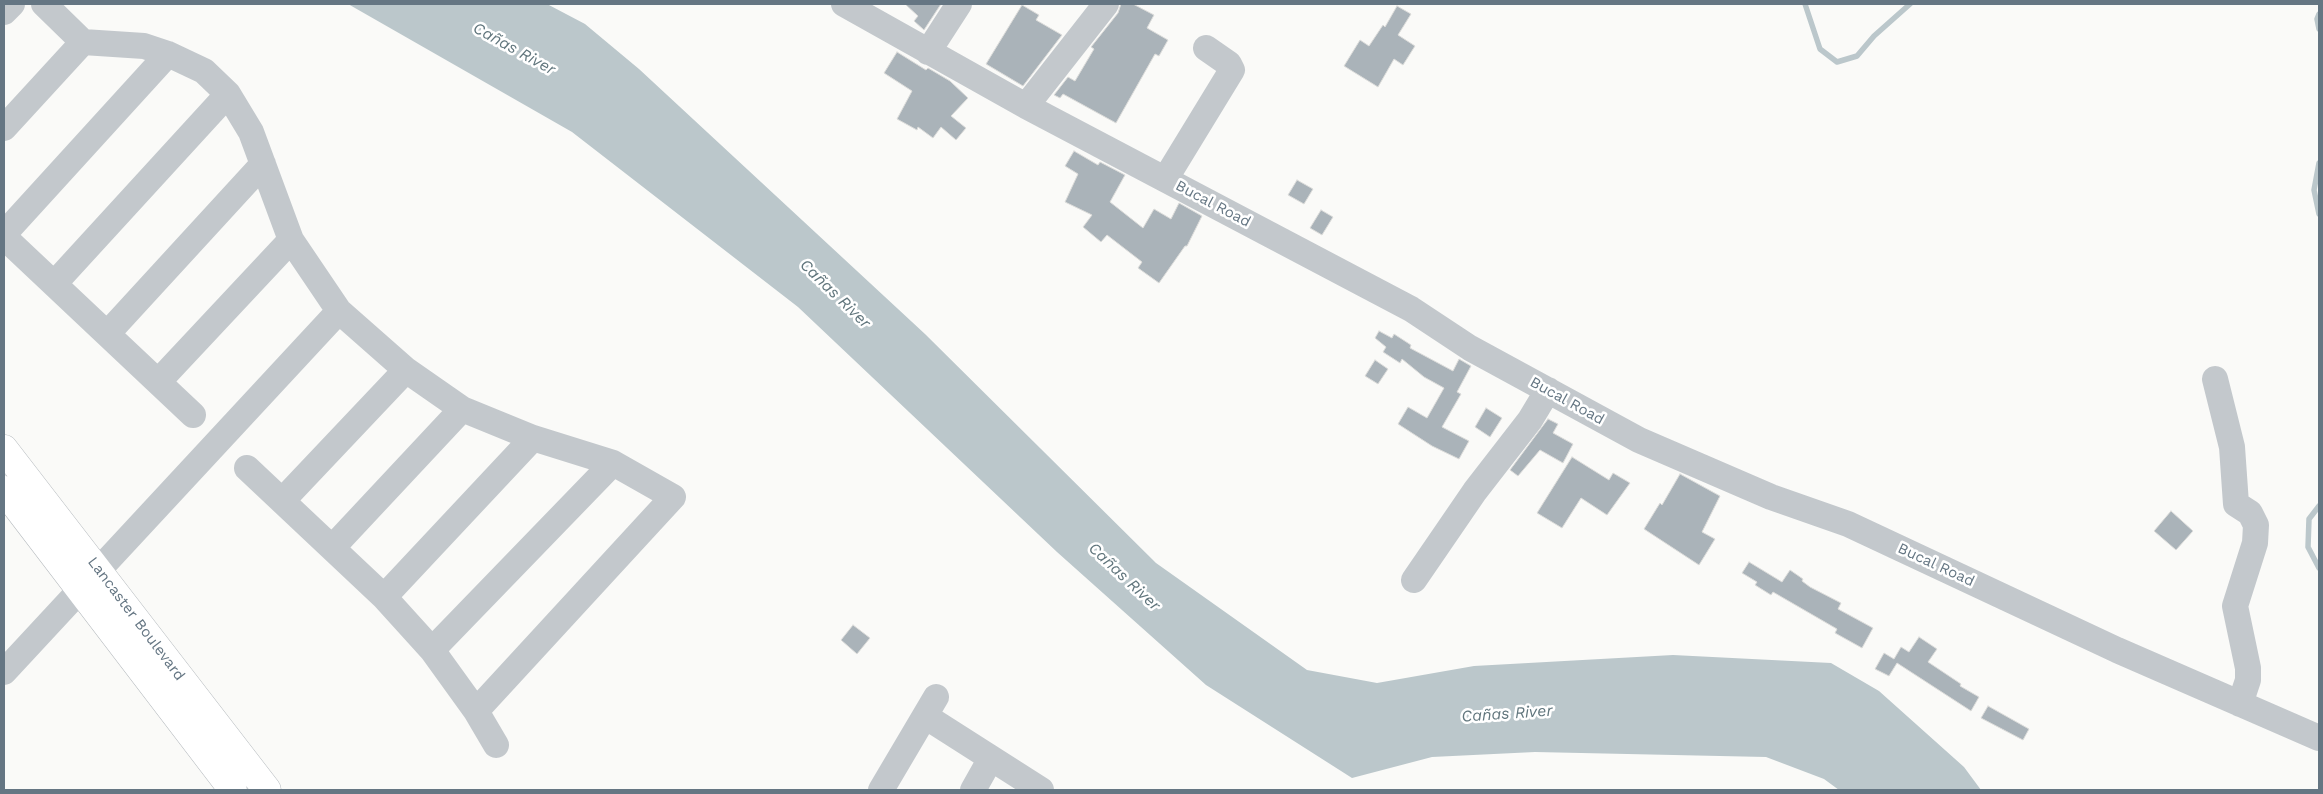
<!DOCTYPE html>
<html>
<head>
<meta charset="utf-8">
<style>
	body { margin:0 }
	#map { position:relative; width:2323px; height:794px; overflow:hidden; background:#fafaf8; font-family:"Work Sans",sans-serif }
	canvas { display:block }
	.frame { position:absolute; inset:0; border:5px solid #657683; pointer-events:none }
</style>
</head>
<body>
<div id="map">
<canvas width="2323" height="794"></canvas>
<div class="frame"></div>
</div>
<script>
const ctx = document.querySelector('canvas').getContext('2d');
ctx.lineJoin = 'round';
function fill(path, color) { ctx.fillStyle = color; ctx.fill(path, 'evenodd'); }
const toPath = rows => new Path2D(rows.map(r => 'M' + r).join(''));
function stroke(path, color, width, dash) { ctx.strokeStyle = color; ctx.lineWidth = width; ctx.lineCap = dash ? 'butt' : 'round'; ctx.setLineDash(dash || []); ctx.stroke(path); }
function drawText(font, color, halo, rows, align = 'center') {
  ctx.font = font + ' "Work Sans",sans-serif'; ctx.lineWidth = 5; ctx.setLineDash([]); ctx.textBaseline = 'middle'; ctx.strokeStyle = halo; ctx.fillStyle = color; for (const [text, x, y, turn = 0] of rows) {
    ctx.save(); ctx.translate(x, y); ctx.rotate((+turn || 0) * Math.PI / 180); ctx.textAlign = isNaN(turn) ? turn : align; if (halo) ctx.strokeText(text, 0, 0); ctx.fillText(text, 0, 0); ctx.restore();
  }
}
const water = toPath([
	[348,4,547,4,585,24,639,69,925,334,1156,563,1307,670,1377,683,1474,666,1673,655,1831,663,1879,691,1964,767,1981,790,1839,790,1824,779,1766,757,1535,752,1432,757,1352,778,1206,685,1057,552,798,307,572,132]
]);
const stream = toPath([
	[1805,4,1820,49,1837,62,1857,56,1874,36,1910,4],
	[2319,14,2317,19,2319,29],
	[2319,163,2314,190,2319,214],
	[2319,506,2309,519,2308,547,2319,568]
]);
const building = toPath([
	[905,4,941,4,924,30,914,21,918,16,905,4],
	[1121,4,1133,4,1154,15,1147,28,1168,40,1159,56,1155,54,1116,123,1063,94,1060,98,1054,95,1068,77,1075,81,1094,49,1091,47,1118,13,1121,4],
	[1022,5,1039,15,1036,20,1062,35,1023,86,986,64,1022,5],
	[1397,6,1411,14,1398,35,1415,46,1403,65,1394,59,1378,87,1344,66,1360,40,1369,46,1383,25,1385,27,1397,6],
	[897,52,926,70,928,68,950,81,968,98,951,116,966,128,956,140,941,127,933,138,918,127,917,130,897,119,912,91,884,73,897,52],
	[1074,151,1098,165,1100,162,1125,175,1110,202,1143,228,1154,209,1171,219,1179,203,1202,216,1187,246,1185,246,1159,283,1138,268,1142,262,1107,235,1101,242,1083,227,1092,215,1065,202,1078,174,1065,166,1074,151],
	[1297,180,1313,189,1304,204,1288,195,1297,180],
	[1321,210,1333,217,1322,235,1310,228,1321,210],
	[1379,331,1392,338,1394,334,1411,345,1410,348,1453,371,1459,359,1471,366,1457,392,1461,394,1442,427,1469,441,1459,459,1432,446,1398,424,1408,407,1427,418,1444,388,1424,377,1402,359,1400,363,1383,352,1386,347,1375,338,1379,331],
	[1375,360,1388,369,1378,384,1365,376,1375,360],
	[1486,408,1502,418,1490,437,1475,427,1486,408],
	[1548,419,1558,424,1553,433,1573,444,1563,463,1540,450,1518,476,1510,470,1548,419],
	[1572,457,1609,480,1613,473,1630,483,1607,515,1581,498,1562,528,1537,513,1572,457],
	[1680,474,1720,496,1702,532,1715,539,1699,565,1644,529,1660,503,1662,505,1680,474],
	[2171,511,2193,531,2176,550,2154,531,2171,511],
	[1749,562,1782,582,1790,570,1803,579,1802,581,1810,587,1841,603,1838,609,1873,628,1862,648,1835,633,1837,629,1773,592,1771,595,1755,585,1757,582,1742,573,1749,562],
	[853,625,870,638,857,654,841,640,853,625],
	[1919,637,1937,649,1928,662,1961,684,1960,686,1979,697,1971,711,1897,663,1889,676,1875,669,1884,653,1894,659,1901,647,1909,652,1919,637],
	[1988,706,2029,729,2023,740,1981,718,1988,706]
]);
const minor = toPath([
	[44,4,83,42,144,46,168,54,204,71,228,94,251,132,291,240,339,311,406,370,462,409,533,438,613,463,673,497,476,711],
	[844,4,1026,106,1411,309,1470,348,1639,440,1771,497,1848,524,2117,650,2319,738],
	[4,12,12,4],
	[928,52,959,4],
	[1026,106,1106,4],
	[4,128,83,42],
	[1166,178,1232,70,1229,64,1206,48],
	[4,234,168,54],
	[4,237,193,415],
	[54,284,228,94],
	[107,334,263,164],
	[2215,379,2232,447,2236,504,2250,513,2256,525,2255,543,2235,606,2248,668,2248,680,2240,704],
	[158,382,291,240],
	[247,468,384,597,432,650,476,711,496,745],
	[282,501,406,370],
	[332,548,462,409],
	[1414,580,1475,491,1530,420,1548,390],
	[384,597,533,438],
	[432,650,613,463],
	[4,672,339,311],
	[925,716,1041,790],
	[881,790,936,697],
	[973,790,991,758]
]);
const major = toPath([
	[4,449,267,790],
	[4,490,233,790]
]);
const streetNames = [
	["Bucal Road",1213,204,28],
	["Bucal Road",1567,401,29],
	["Bucal Road",1936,565,25],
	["Lancaster Boulevard",136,619,53]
];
const waterNames = [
	["Cañas River",514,49,29],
	["Cañas River",835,294,44],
	["Cañas River",1124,577,43],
	["Cañas River",1507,714,-4]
];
fill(water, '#bbc7cb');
stroke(stream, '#bbc7cb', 5.5);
fill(building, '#aab3b9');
stroke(building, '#dcdcda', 1);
stroke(major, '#b5babe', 29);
stroke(minor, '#c3c8cc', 26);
stroke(major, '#fff', 28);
drawText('15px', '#657683', '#fff', streetNames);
drawText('italic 16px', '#60757c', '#fff', waterNames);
</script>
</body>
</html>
